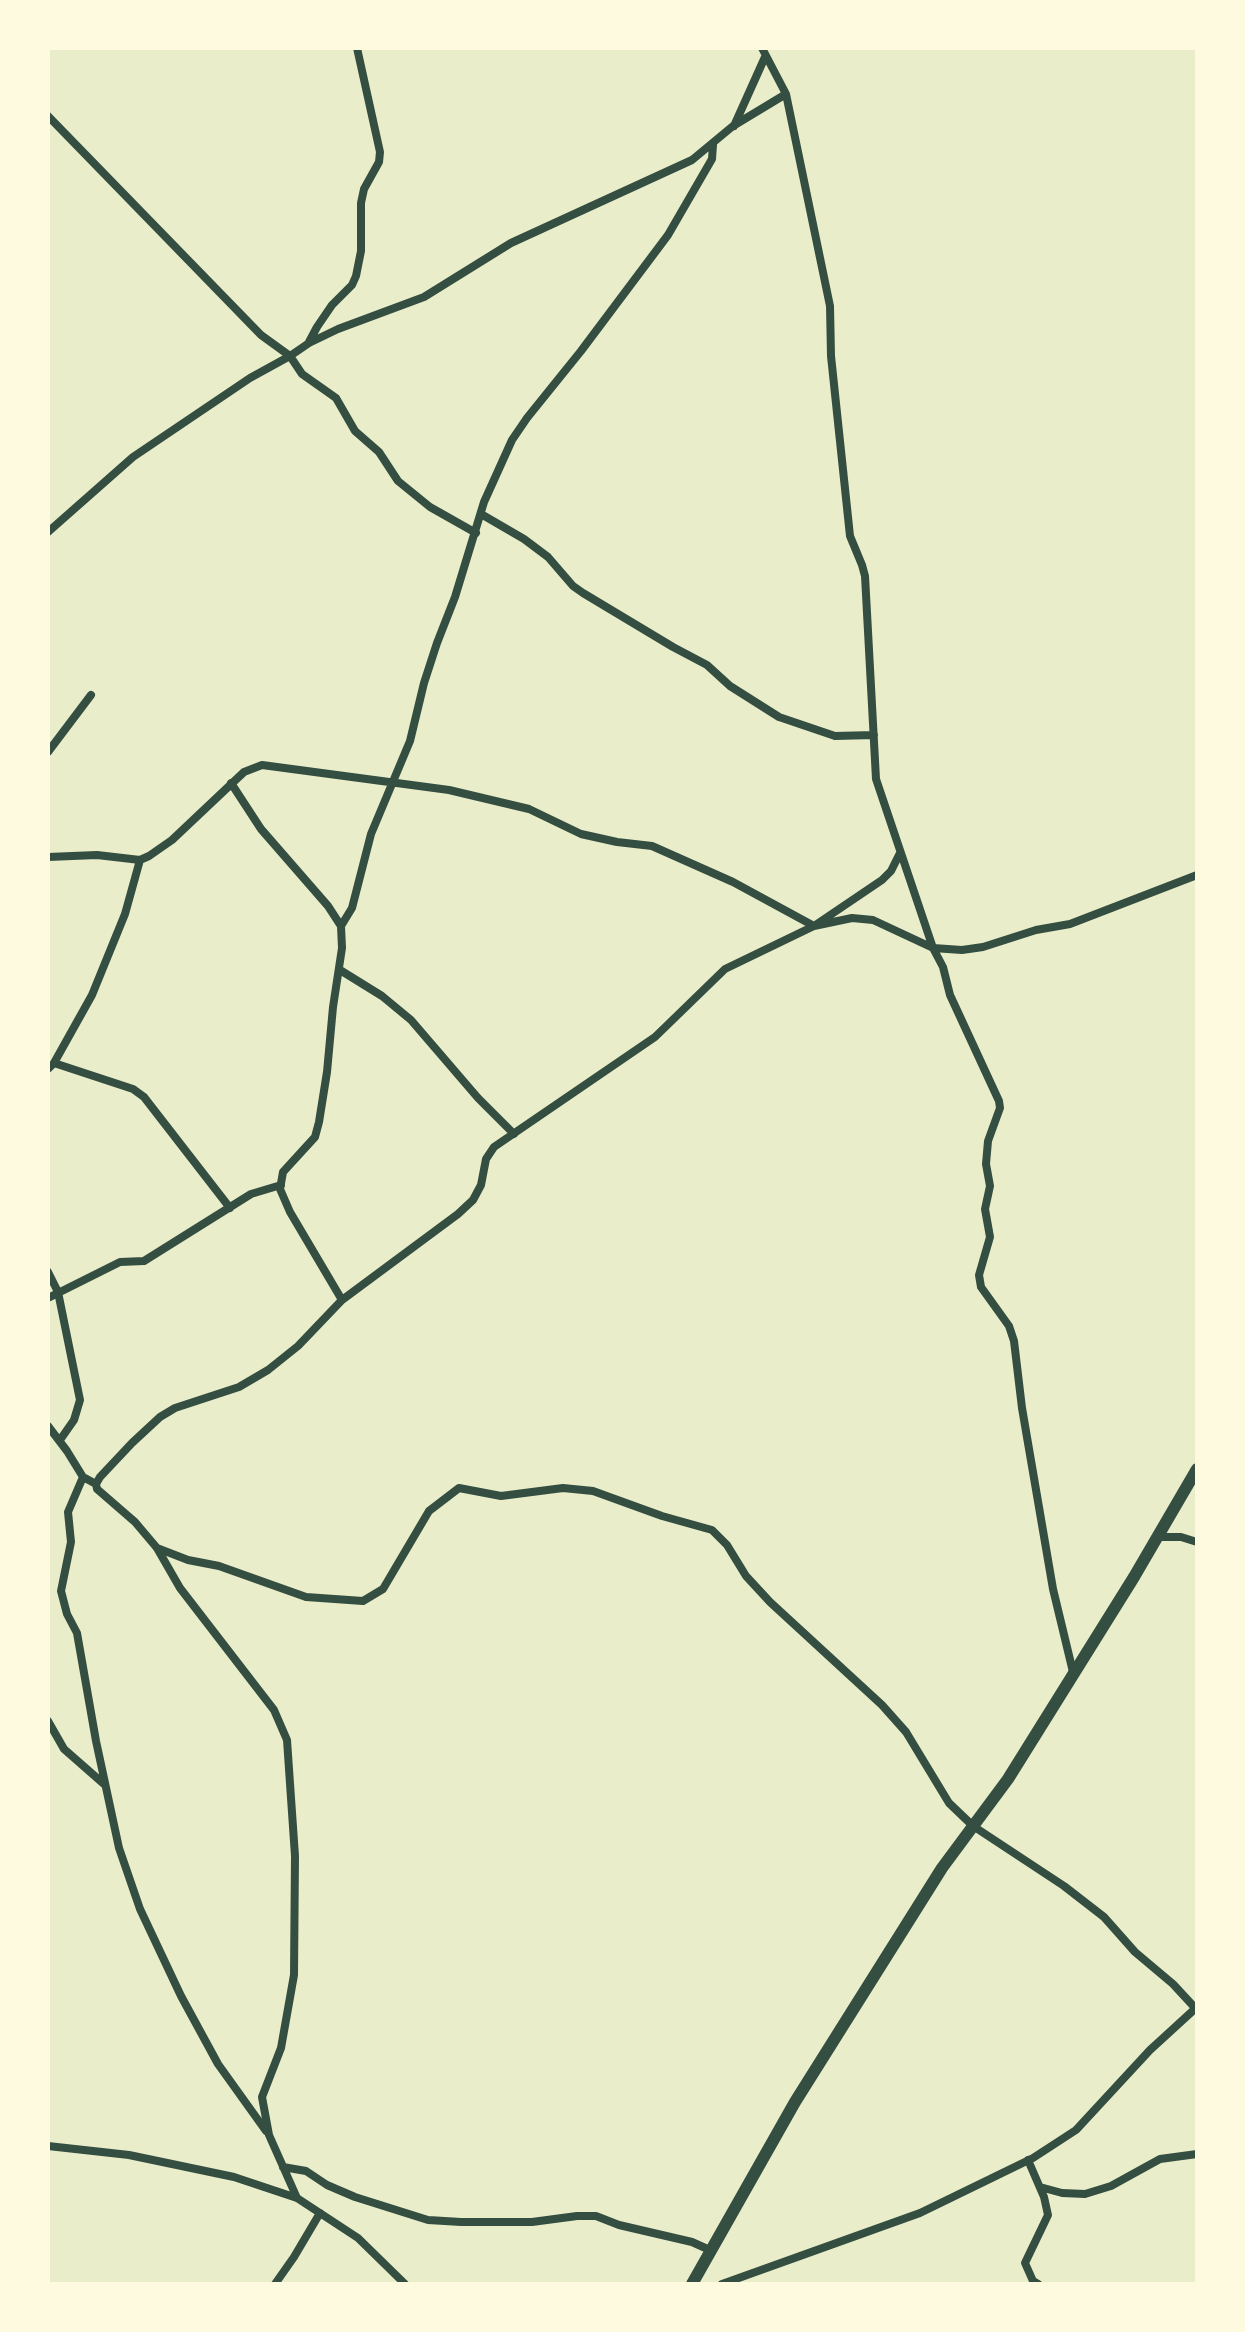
<!DOCTYPE html>
<html>
<head>
<meta charset="utf-8">
<style>
	body { margin:0 }
	#map { position:relative; width:1245px; height:2332px; overflow:hidden; background:#e9edc9; font-family:Commissioner,sans-serif }
	canvas { display:block }
	.frame { position:absolute; inset:0; border:50px solid #fefae0; pointer-events:none }
</style>
</head>
<body>
<div id="map">
<canvas width="1245" height="2332"></canvas>
<div class="frame"></div>
</div>
<script>
const ctx = document.querySelector('canvas').getContext('2d');
ctx.lineJoin = 'round';
const toPath = rows => new Path2D(rows.map(r => 'M' + r).join(''));
function stroke(path, color, width, dash) { ctx.strokeStyle = color; ctx.lineWidth = width; ctx.lineCap = dash ? 'butt' : 'round'; ctx.setLineDash(dash || []); ctx.stroke(path); }
const minor = toPath([
	[762,48,786,94,830,306,831,356,850,536,862,565,865,576,876,779,933,948,943,967,950,995,999,1101,1000,1108,988,1141,986,1164,990,1186,985,1209,990,1237,979,1275,981,1287,1009,1326,1014,1341,1022,1408,1053,1589,1073,1672],
	[48,116,261,335,290,356,302,374,336,398,355,431,379,452,398,481,430,507,476,533],
	[734,126,765,57],
	[309,342,317,327,332,305,352,285,356,276,361,251,361,203,364,189,379,162,380,152,357,48],
	[481,514,524,539,548,557,573,586,583,593,673,647,707,665,730,686,779,717,835,736,874,735],
	[48,532,133,457,250,378,290,356,309,343,338,329,424,297,511,243,692,160,733,126,786,94],
	[48,752,91,695],
	[231,783,261,829,328,906,341,926,342,948,333,1007,327,1072,319,1122,315,1137,283,1172,280,1189,290,1212,342,1300],
	[48,857,97,855,140,860,149,856,172,840,244,772,262,765,449,790,529,809,581,834,617,842,652,846,733,882,814,926,852,918,873,920,933,948,962,950,983,947,1036,930,1070,924,1197,875],
	[341,926,352,908,371,834,410,741,424,683,437,643,455,597,484,502,512,440,527,418,581,351,668,235,712,159,713,145],
	[340,970,382,996,411,1020,478,1098,514,1134],
	[54,1063,133,1089,144,1097,230,1208],
	[48,1069,54,1063,92,995,125,914,140,860],
	[48,1272,58,1292,80,1400,74,1420,60,1440],
	[48,1298,120,1262,144,1261,251,1194,281,1185],
	[48,1426,67,1451,83,1477,96,1484,97,1489,135,1522,157,1548,180,1588,274,1710,287,1740,295,1856,294,1975,281,2048,262,2097,269,2135,297,2198],
	[83,1477,68,1512,71,1542,61,1591,67,1614,77,1633,96,1741,119,1848,140,1909,181,1996,218,2064,266,2131],
	[96,1484,100,1477,132,1443,160,1417,175,1408,239,1387,268,1370,298,1346,342,1300,458,1214,473,1200,481,1185,486,1159,494,1147,655,1037,725,969,814,926,882,880,891,871,900,853],
	[1157,1537,1181,1537,1197,1542],
	[157,1548,188,1560,219,1566,306,1597,363,1601,383,1589,429,1511,459,1488,501,1496,563,1488,593,1491,662,1516,712,1530,727,1545,746,1576,770,1602,882,1705,906,1732,949,1803,973,1826,1064,1886,1104,1917,1135,1952,1173,1984,1197,2010],
	[48,1721,64,1749,105,1785],
	[48,2146,129,2155,234,2177,297,2198,358,2238,405,2284],
	[1028,2160,1044,2197,1048,2215,1025,2263,1033,2281,1038,2284],
	[283,2167,306,2171,327,2185,355,2197,428,2220,461,2222,532,2222,577,2216,596,2216,619,2225,692,2242,712,2251],
	[1040,2187,1062,2193,1085,2194,1111,2186,1160,2159,1197,2154],
	[275,2284,294,2257,320,2213],
	[722,2284,920,2213,1033,2158,1076,2130,1150,2050,1197,2007]
]);
const tertiary = toPath([
	[692,2284,795,2102,942,1868,1008,1779,1134,1577,1197,1469]
]);
stroke(minor, '#344e41', 8);
stroke(tertiary, '#344e41', 12);
</script>
</body>
</html>
